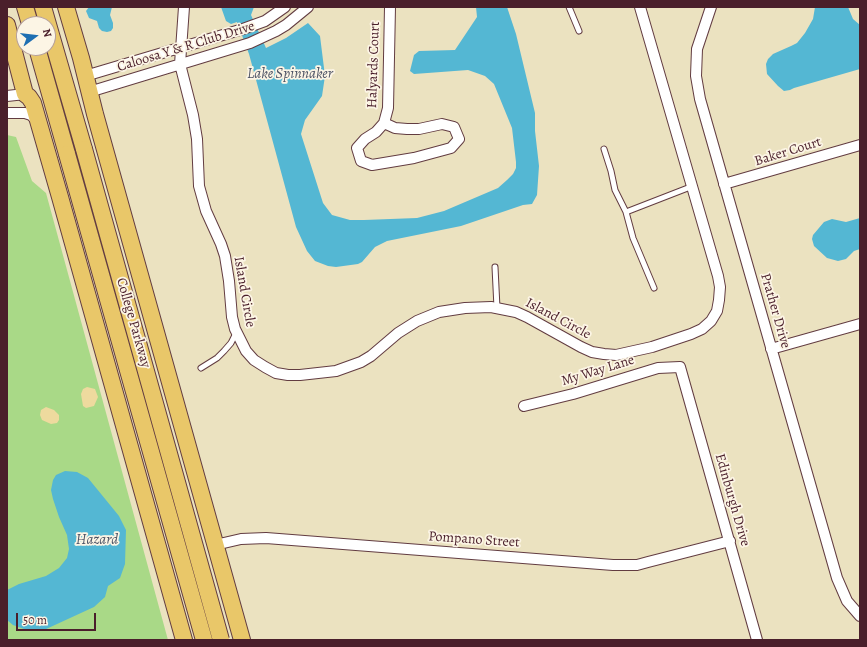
<!DOCTYPE html>
<html>
<head>
<meta charset="utf-8">
<style>
	body { margin:0 }
	#map { position:relative; width:867px; height:647px; overflow:hidden; background:#ebe2c0; font-family:Alegreya,serif }
	canvas { display:block }
	.frame { position:absolute; inset:0; border:8px solid #4a1f2b; pointer-events:none }
	.north { position:absolute; left:16px; top:16px; width:40px; height:40px; box-sizing:border-box; background:#fcf5e5; border:1px solid #b59f9b; border-radius:50%; rotate:75deg; font-size:11px; font-weight:700; line-height:16px; text-align:center; color:#4a1f2b }
	.north::after { content:''; display:block; margin:auto; width:14px; height:18px; background:#1f6fb2; clip-path:polygon(50% 0,100% 100%,50% 72%,0 100%) }
	.scale { position:absolute; left:16px; top:613px; width:80px; height:18px; box-sizing:border-box; border:2px solid #4a1f2b; border-top:0; padding-left:5px; font-size:12px; line-height:14px; white-space:nowrap; color:#4a1f2b; -webkit-text-stroke:3px #fcf5e5; paint-order:stroke }
</style>
</head>
<body>
<div id="map">
<canvas width="867" height="647"></canvas>
<div class="frame"></div>
<div class="north">N</div>
<div class="scale">50 m</div>
</div>
<script>
const ctx = document.querySelector('canvas').getContext('2d');
ctx.lineJoin = 'round';
function fill(path, color) { ctx.fillStyle = color; ctx.fill(path, 'evenodd'); }
const toPath = rows => new Path2D(rows.map(r => 'M' + r).join(''));
function stroke(path, color, width, dash) { ctx.strokeStyle = color; ctx.lineWidth = width; ctx.lineCap = dash ? 'butt' : 'round'; ctx.setLineDash(dash || []); ctx.stroke(path); }
function drawText(font, color, halo, rows, align = 'center') {
  ctx.font = font + ' Alegreya,serif'; ctx.lineWidth = 3.5; ctx.setLineDash([]); ctx.textBaseline = 'middle'; ctx.strokeStyle = halo; ctx.fillStyle = color; for (const [text, x, y, turn = 0] of rows) {
    ctx.save(); ctx.translate(x, y); ctx.rotate((+turn || 0) * Math.PI / 180); ctx.textAlign = isNaN(turn) ? turn : align; if (halo) ctx.strokeText(text, 0, 0); ctx.fillText(text, 0, 0); ctx.restore();
  }
}
const green = toPath([
	[7,135,16,137,32,181,46,193,168,640,7,640]
]);
const sand = toPath([
	[87,387,95,389,98,397,94,406,86,408,83,406,81,394,83,389],
	[46,407,54,410,59,415,59,420,57,423,51,424,42,420,40,415,41,410]
]);
const water = toPath([
	[89,7,112,7,110,15,113,23,113,28,111,31,107,32,102,31,99,28,97,21,89,18,86,11],
	[221,7,254,7,251,15,266,48,286,38,308,23,320,36,325,76,322,96,305,120,301,134,323,203,332,215,350,220,364,220,417,218,444,211,498,188,507,180,513,174,516,168,516,162,512,128,494,84,485,76,468,70,414,74,410,71,414,55,419,51,455,50,477,17,476,7,507,7,516,34,535,113,535,131,539,166,537,195,532,204,523,205,461,226,387,241,375,247,362,262,358,264,336,267,328,266,315,261,307,251,296,227,249,54,237,22,231,24,226,21],
	[815,7,848,7,853,19,860,25,860,69,794,88,790,90,784,91,778,86,767,74,766,64,768,59,773,54,791,46,797,43,805,33,813,19],
	[860,218,860,249,854,251,846,259,838,261,827,258,814,246,812,239,813,235,824,222,832,219,846,222],
	[65,471,77,472,88,478,119,516,126,530,125,564,120,578,108,586,105,597,94,607,44,630,34,631,24,629,13,625,7,620,7,590,19,584,46,576,59,568,67,558,69,549,67,535,59,517,53,499,51,490,53,480,56,475]
]);
const lane = toPath([
	[569,7,579,31],
	[604,149,611,171,615,190,626,212],
	[495,267,497,308],
	[654,288,633,238,626,212,693,186],
	[201,368,217,358,224,351,231,343,236,333]
]);
const street = toPath([
	[184,7,180,64,193,115,197,139,199,186,206,211,221,244,225,256,229,281,232,317,235,329,246,351,254,360,265,367,276,373,288,375,300,375,336,371,361,362,371,356,398,333,417,321,439,312,465,308,491,307,516,312,527,317,581,347,592,352,604,354,616,355,652,347,691,334,702,329,711,321,717,311,719,300,720,287,718,276,640,7],
	[711,7,697,49,696,76,700,99,837,578,847,601,860,616],
	[85,76,243,29,265,21,285,7],
	[89,92,250,43,276,31,286,25,308,7],
	[7,96,25,94],
	[7,113,25,113,31,115,38,122],
	[384,123,395,128,407,129,419,129,442,124,454,127,459,139,451,148,414,158,372,165,361,161,357,148,365,139,376,132,384,123],
	[384,123,388,108,390,7],
	[724,184,860,145],
	[771,349,860,324],
	[524,406,573,394,658,368,680,367,757,640],
	[215,545,241,539,266,538,613,565,637,565,648,562,730,541]
]);
const primary = toPath([
	[25,7,30,24],
	[43,7,84,149],
	[66,7,81,58,95,114,242,640],
	[7,25,25,94,29,97,33,103,60,197,184,640],
	[37,48,67,154]
]);
const primaryBridge = toPath([
	[84,149,221,640],
	[67,154,204,640]
]);
const streetNames = [
	["Caloosa Y & R Club Drive",186,47,-17],
	["Halyards Court",374,65,-88],
	["Baker Court",788,152,-17],
	["Island Circle",244,292,80],
	["Prather Drive",775,311,74],
	["Island Circle",558,319,28],
	["College Parkway",133,323,74],
	["My Way Lane",598,371,-17],
	["Edinburgh Drive",732,500,74],
	["Pompano Street",474,540,4]
];
const waterNames = [
	["Lake Spinnaker",290,74],
	["Hazard",97,540]
];
fill(green, '#a9d987');
fill(sand, '#eeda9e');
fill(water, '#54b7d3');
stroke(lane, '#623c41', 7);
stroke(street, '#623c41', 12);
stroke(primary, '#623c41', 18);
stroke(lane, '#fff', 5);
stroke(street, '#fff', 10);
stroke(primary, '#e9c769', 16);
stroke(primaryBridge, '#623c41', 18, []);
stroke(primaryBridge, '#e9c769', 16);
drawText('14px', '#4a1f2b', '#fcf5e5', streetNames);
drawText('italic 15px', '#4e5466', '#fcf5e5', waterNames);
</script>
</body>
</html>
